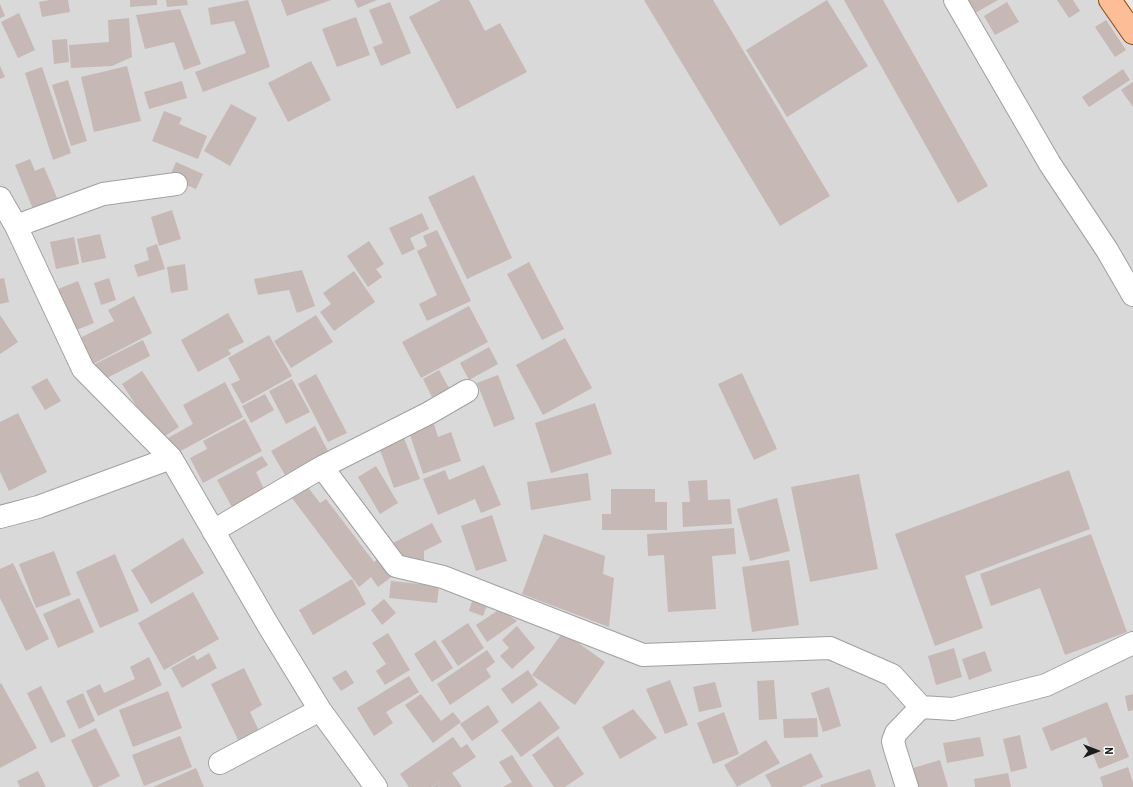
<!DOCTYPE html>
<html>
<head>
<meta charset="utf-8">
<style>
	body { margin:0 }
	#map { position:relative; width:1133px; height:787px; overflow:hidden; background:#eee7e1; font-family:Barlow,sans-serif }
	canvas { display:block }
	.north { position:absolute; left:1077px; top:731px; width:40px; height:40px; -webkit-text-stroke:3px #fff; paint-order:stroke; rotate:90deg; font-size:11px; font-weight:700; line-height:16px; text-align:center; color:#1c1c1c }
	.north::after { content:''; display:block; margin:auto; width:14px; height:18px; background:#1c1c1c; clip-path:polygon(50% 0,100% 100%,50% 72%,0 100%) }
</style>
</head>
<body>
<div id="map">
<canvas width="1133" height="787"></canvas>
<div class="north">N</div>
</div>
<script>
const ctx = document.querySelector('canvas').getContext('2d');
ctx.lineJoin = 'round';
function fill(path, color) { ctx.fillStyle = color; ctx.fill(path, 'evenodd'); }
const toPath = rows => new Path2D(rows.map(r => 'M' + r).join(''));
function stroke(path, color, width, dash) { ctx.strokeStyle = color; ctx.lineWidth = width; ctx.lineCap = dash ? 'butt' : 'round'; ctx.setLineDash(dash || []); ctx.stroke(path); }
const residential = toPath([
	[0,0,1110,0,1133,33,1133,787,0,787]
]);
const building = toPath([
	[50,0,68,0,70,12,42,17,39,2],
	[130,0,157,0,157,5,130,7],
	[166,0,187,0,188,5,167,7],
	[248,0,270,67,203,92,195,72,246,53,234,21,211,25,208,8],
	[281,0,331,0,287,16],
	[354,0,377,0,358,8],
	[441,0,469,0,485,31,500,23,527,72,457,109,409,17],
	[644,0,713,0,830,196,780,226],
	[827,0,868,66,787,117,746,50],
	[844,0,883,0,988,186,958,203],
	[968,0,998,0,975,13],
	[1057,0,1073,0,1080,11,1069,18],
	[390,2,411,53,381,66,373,47,383,43,369,10],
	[1007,2,1019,22,995,35,984,16],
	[0,4,5,16,0,18],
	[180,9,201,64,184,70,174,42,145,49,136,15],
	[19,13,35,50,18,58,1,22],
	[356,17,370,55,337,67,322,29],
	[129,18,132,57,112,66,71,68,69,45,109,42,108,20],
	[1106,20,1126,50,1115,57,1095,27],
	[67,39,69,62,54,64,52,40],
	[311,61,331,100,288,122,268,83],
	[0,66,5,77,0,79],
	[127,66,141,121,94,132,81,77],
	[42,67,71,153,53,160,25,73],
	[1123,69,1130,80,1089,107,1082,97],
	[68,80,87,141,71,146,52,85],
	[182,81,187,98,149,109,144,92],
	[1133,82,1133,107,1121,90],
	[231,104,257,118,230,166,204,151],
	[164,111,182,118,179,124,207,136,198,159,152,141],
	[30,159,35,171,44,167,57,198,33,209,15,165],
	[176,162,203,174,196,189,169,178],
	[474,175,512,258,467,279,428,197],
	[172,210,181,239,159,246,151,217],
	[422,213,429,229,410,238,415,249,402,255,389,228],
	[437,230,471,301,427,321,419,304,437,295,417,251,427,246,423,236],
	[100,234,106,258,82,263,77,239],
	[74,237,79,264,56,269,50,242],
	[369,241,384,264,376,269,382,277,368,287,347,256],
	[157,244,165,269,138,277,134,265,149,260,146,248],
	[529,262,564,329,542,340,507,274],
	[185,264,188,290,171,293,167,267],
	[302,270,315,306,297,313,289,290,258,295,254,279],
	[354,271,375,302,334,331,320,312,331,304,323,293],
	[4,278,9,302,0,304,0,279],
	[109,278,116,300,101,305,94,283],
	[78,281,94,323,74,331,58,289],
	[134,296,152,333,91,365,78,339,114,321,108,310],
	[469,306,488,342,421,378,402,342],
	[228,313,244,342,228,350,231,354,198,372,181,340],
	[0,315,18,342,0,354],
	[316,315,333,342,291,368,274,341],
	[269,335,292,376,242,404,231,384,240,380,228,358],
	[565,338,592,388,543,415,516,365],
	[143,340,150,356,101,381,93,365],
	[489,347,498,364,469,380,460,363],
	[439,370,449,388,432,397,423,379],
	[142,371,179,427,159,440,122,384],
	[742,373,777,449,754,460,718,384],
	[316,374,347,433,328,442,298,384],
	[498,375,515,419,494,427,477,383],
	[47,378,61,401,45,410,31,387],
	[292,379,310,412,286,424,269,391],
	[225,382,243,417,177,453,168,438,193,424,183,405],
	[265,394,274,410,251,423,242,406],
	[595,403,612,454,551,473,535,423],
	[18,413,47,472,9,491,0,472,0,422],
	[245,419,262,451,203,483,190,458,207,449,203,441],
	[434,424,438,437,451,432,461,461,423,474,409,432],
	[315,426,328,451,285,475,271,451],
	[404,438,420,479,394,488,379,447],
	[262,456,268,465,256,472,264,489,232,507,217,480],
	[484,465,501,505,481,513,475,499,438,515,423,479,445,470,449,480],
	[376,466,398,503,380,514,358,477],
	[1069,470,1090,529,965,576,983,628,935,646,895,534],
	[588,473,591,500,531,510,527,482],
	[859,474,878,569,810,582,791,487],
	[707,480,708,500,730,499,732,524,683,527,682,502,690,502,688,481],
	[307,486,320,503,326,499,374,562,381,557,394,575,378,587,371,577,359,587,292,498],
	[611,489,655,489,655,502,667,502,667,530,602,530,602,514,611,514],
	[777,498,790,551,750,561,737,509],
	[492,515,507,561,476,571,461,526],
	[432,523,442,542,424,551,424,568,402,562,393,543],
	[734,528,736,554,712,556,716,609,668,612,664,555,648,556,647,534],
	[544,534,605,556,603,574,614,578,609,627,522,594],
	[1091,534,1127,632,1065,655,1040,588,991,606,980,574],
	[183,538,204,573,151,604,131,570],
	[54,551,71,595,36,608,19,564],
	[115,554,139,611,100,628,76,572],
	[789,560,799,625,752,632,742,567],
	[13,563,49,639,26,651,0,598,0,569],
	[352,579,366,604,313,635,299,610],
	[391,581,439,586,437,603,389,598],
	[193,592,219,639,164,670,138,623],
	[79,598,94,632,58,648,43,614],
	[473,598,488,602,483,616,469,611],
	[384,599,396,613,382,625,371,610],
	[500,609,517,621,487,642,476,625],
	[468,623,484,648,458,666,441,641],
	[517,626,535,648,512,669,500,656,509,648,502,640],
	[563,632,605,662,575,705,532,675],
	[388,633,410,670,385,685,376,671,386,664,372,643],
	[435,640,453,668,432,682,414,654],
	[954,648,962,677,936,685,928,656],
	[487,650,495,662,486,669,491,677,450,705,437,684],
	[985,651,992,671,969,680,962,659],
	[209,653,217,668,182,688,171,668,194,655,197,660],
	[149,657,162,685,98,716,86,691,100,684,104,693,135,679,130,667],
	[244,668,262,705,250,712,261,735,241,746,211,684],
	[346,670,354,683,341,691,332,678],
	[528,670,538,685,512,704,501,689],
	[409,676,419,692,386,712,393,723,374,736,357,708],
	[670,680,688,725,665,734,646,689],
	[774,680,777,719,759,720,757,681],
	[715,682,722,707,699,712,693,687],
	[1,683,37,748,0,768,0,684],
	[41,686,66,736,51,743,27,693],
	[829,687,841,726,823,732,811,693],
	[168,691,182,728,133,747,119,710],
	[83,693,95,721,79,729,66,701],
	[421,694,441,721,453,712,461,722,433,743,405,705],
	[1133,694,1133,710,1128,711,1125,696],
	[540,701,560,728,521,757,501,730],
	[1107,702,1129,757,1099,769,1086,737,1051,751,1042,728],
	[488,705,499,722,472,741,460,724],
	[633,709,657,738,620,759,602,727],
	[724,712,739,754,713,764,697,723],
	[817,718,818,737,784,738,783,719],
	[96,728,120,776,98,787,93,787,71,740],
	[1020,735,1027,768,1011,772,1003,739],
	[180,736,192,767,144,786,132,755],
	[558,736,584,774,565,787,554,787,532,755],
	[453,737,461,748,467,744,476,757,452,773,462,787,432,787,442,780,431,787,409,787,400,774],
	[980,737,984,756,947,763,943,743],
	[766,740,780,763,737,787,724,765],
	[811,753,823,777,802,787,772,787,765,775],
	[512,755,533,787,503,787,512,782,499,762],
	[940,760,948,787,915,787,910,769],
	[1128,767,1133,783,1133,787,1103,787,1100,777],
	[196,768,204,787,153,787],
	[870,769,876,787,821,787,820,785],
	[38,771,46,787,20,787,17,781],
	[1008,773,1011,787,975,787,974,779]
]);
const minor = toPath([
	[955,0,1050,164,1107,250,1133,295],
	[0,198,16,226,83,369,171,458,268,625,320,710,376,787],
	[16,226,103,194,176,184],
	[322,467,396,566,443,577,643,655,830,648,892,675,921,707,953,709,1046,685,1133,643],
	[0,517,38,507,171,458],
	[213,531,322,467,429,413,467,391],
	[220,763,320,710],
	[907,787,895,749,893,741,896,733,921,707]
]);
const major = toPath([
	[1110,0,1133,33]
]);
fill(residential, '#dad9d9');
fill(building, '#c5b8b5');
stroke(minor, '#a0a0a0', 24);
stroke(major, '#944500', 24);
stroke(minor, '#fff', 22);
stroke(major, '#fdbd97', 22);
</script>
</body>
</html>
